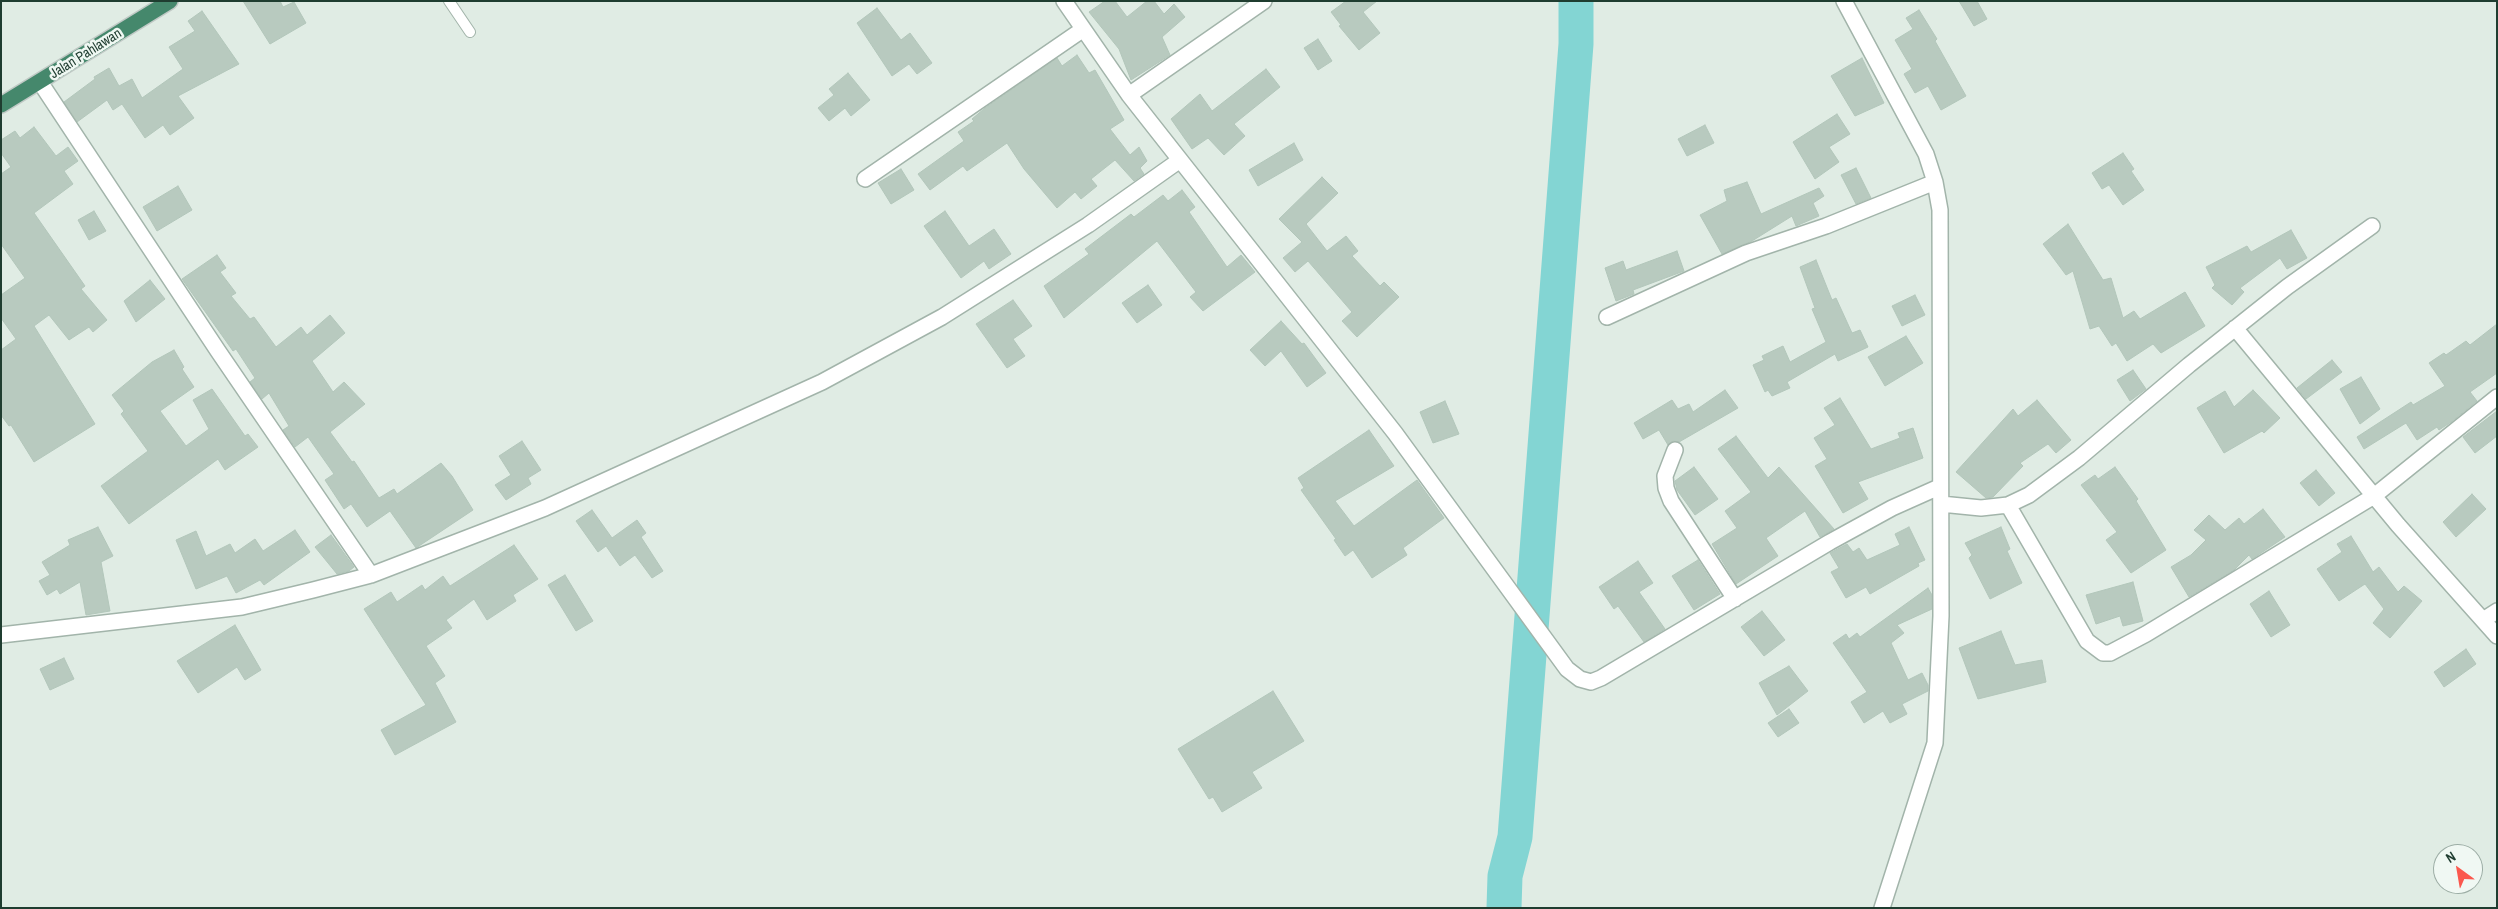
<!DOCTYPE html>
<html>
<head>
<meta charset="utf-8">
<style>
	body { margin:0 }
	#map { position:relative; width:2498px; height:909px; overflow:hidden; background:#e0ece4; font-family:"Archivo Narrow",sans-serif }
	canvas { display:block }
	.frame { position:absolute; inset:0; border:2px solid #1f3d30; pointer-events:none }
	.north { position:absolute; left:2433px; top:844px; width:50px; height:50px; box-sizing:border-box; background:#f0f8f3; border:1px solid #9cada5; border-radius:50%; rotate:328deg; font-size:14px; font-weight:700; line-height:20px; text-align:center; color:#1f3d30 }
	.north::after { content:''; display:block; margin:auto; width:18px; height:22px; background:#fb584e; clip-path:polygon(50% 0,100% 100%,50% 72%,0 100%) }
</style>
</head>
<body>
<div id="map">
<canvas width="2498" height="909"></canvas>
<div class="frame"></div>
<div class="north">N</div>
</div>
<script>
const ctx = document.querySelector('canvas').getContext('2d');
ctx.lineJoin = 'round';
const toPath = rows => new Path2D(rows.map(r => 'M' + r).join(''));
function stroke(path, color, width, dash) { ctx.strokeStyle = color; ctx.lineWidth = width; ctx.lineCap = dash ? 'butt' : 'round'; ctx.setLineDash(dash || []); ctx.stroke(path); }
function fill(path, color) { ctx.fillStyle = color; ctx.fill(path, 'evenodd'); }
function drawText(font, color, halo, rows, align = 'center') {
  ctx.font = font + ' "Archivo Narrow",sans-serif'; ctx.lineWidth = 5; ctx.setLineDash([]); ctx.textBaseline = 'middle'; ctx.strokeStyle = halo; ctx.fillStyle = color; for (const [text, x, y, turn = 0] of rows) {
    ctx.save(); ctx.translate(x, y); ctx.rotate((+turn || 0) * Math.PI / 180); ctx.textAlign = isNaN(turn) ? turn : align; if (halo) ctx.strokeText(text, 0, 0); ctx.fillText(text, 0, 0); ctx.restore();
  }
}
const river = toPath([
	[1504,908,1505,876,1515,837,1576,44,1576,1]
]);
const building = toPath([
	[243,1,280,1,283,7,294,2,306,23,270,44,243,1],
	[1105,1,1115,1,1127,17,1147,1,1154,1,1164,14,1174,4,1185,17,1162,37,1170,55,1131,80,1119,49,1089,12,1105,1],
	[1346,1,1377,1,1363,12,1380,33,1359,50,1339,26,1341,25,1331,12,1346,1],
	[1959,1,1977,1,1987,19,1974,26,1959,1],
	[877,8,901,40,910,33,932,63,917,74,909,64,892,76,857,23,877,8],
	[1919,10,1937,39,1935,41,1966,96,1941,110,1928,86,1915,93,1904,74,1912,69,1895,40,1913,29,1906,18,1919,10],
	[202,11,239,64,178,96,194,118,170,135,163,125,145,138,122,104,113,110,107,100,77,122,64,102,95,79,94,77,109,68,119,86,132,79,142,98,183,69,169,47,195,31,188,21,202,11],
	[1318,39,1332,61,1318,70,1304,48,1318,39],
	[1077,55,1089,73,1095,70,1124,120,1110,129,1130,155,1139,147,1147,161,1140,168,1144,174,1134,181,1115,160,1091,179,1097,186,1081,199,1075,192,1057,208,1024,169,1007,143,967,171,963,166,930,190,918,174,964,141,958,132,974,121,972,119,985,108,1057,58,1062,66,1077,55],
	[1862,58,1884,103,1855,116,1831,76,1862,58],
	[1266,69,1280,87,1234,124,1245,136,1224,155,1208,138,1192,149,1171,119,1200,94,1212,111,1266,69],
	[848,73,870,100,851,116,845,108,829,121,818,108,834,95,829,89,848,73],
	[1837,114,1850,134,1829,147,1839,162,1815,179,1793,142,1837,114],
	[1705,125,1714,143,1687,156,1678,139,1705,125],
	[34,127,56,156,68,147,78,161,64,171,73,184,34,213,85,286,81,289,107,320,93,332,89,327,69,340,49,315,34,326,95,424,34,462,11,425,9,426,1,415,1,350,16,339,1,318,1,295,25,278,1,244,1,174,11,167,1,153,1,140,15,131,20,138,34,127],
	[1294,143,1303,160,1258,186,1249,170,1294,143],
	[2123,153,2134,169,2131,171,2144,190,2123,205,2109,185,2102,189,2092,173,2123,153],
	[1856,168,1871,198,1856,204,1841,175,1856,168],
	[901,169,914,190,891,204,878,183,901,169],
	[1322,177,1338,193,1306,224,1327,251,1346,236,1358,251,1352,256,1380,286,1384,282,1399,297,1357,337,1342,321,1352,312,1308,261,1295,272,1283,258,1302,242,1279,219,1322,177],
	[1747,182,1761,214,1819,188,1824,196,1813,203,1819,216,1796,226,1792,216,1752,241,1722,254,1700,215,1727,201,1724,190,1747,182],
	[178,186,192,210,157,231,143,207,178,186],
	[1182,190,1195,207,1189,212,1227,267,1241,255,1255,272,1203,311,1190,297,1196,292,1157,241,1064,318,1044,286,1089,254,1085,249,1131,214,1134,217,1163,195,1168,201,1182,190],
	[94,211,106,231,89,240,78,220,94,211],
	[945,211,969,246,994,229,1011,254,989,269,984,261,961,278,924,226,945,211],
	[2068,224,2103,280,2111,278,2123,318,2134,311,2140,319,2185,292,2205,326,2161,353,2153,344,2127,361,2116,343,2112,346,2099,326,2090,329,2073,271,2066,275,2043,244,2068,224],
	[2291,230,2307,258,2287,269,2280,258,2240,288,2244,292,2232,305,2212,288,2215,285,2206,267,2247,246,2251,252,2291,230],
	[1677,251,1684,271,1633,290,1634,294,1616,301,1605,268,1623,261,1626,270,1677,251],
	[217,255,226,268,220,272,236,293,231,296,250,319,254,317,276,347,301,327,307,335,330,315,345,333,312,361,333,392,344,382,365,404,330,432,352,462,354,461,379,498,394,489,397,494,441,463,452,476,473,510,416,548,390,511,367,527,351,504,344,509,325,480,334,474,308,437,295,447,283,430,289,426,269,393,262,399,250,382,255,378,236,349,233,351,182,279,217,255],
	[1816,260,1832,300,1836,298,1852,333,1860,330,1868,347,1838,361,1835,354,1787,382,1790,388,1772,396,1768,390,1765,392,1753,365,1764,360,1762,356,1783,346,1790,362,1826,342,1812,309,1815,308,1800,267,1816,260],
	[150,280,165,299,136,322,124,301,150,280],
	[1148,285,1162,305,1137,323,1122,303,1148,285],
	[1915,295,1925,315,1902,326,1892,306,1915,295],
	[1013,300,1032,326,1013,339,1025,356,1007,368,976,324,1013,300],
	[1281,321,1302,344,1304,343,1326,373,1307,387,1281,351,1265,366,1250,350,1281,321],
	[2497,324,2497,373,2470,392,2477,401,2451,422,2439,430,2437,427,2417,440,2406,423,2364,449,2357,437,2411,402,2413,405,2445,386,2429,363,2444,353,2446,355,2466,341,2470,345,2497,324],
	[1906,336,1923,363,1885,386,1868,357,1906,336],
	[174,350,184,367,182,369,194,387,160,411,186,446,209,429,193,400,212,389,245,436,248,434,258,447,225,470,218,459,129,524,101,486,148,451,121,414,124,411,112,395,152,362,174,350],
	[2332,360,2342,372,2306,399,2297,388,2332,360],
	[2133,370,2146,389,2130,401,2117,380,2133,370],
	[2361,377,2380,409,2360,424,2340,389,2361,377],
	[1725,390,1738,408,1679,442,1673,441,1668,445,1659,430,1643,439,1634,423,1672,400,1678,409,1689,404,1693,412,1725,390],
	[2253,390,2280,418,2264,433,2262,431,2224,453,2197,408,2225,391,2234,407,2253,390],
	[1840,398,1871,449,1900,438,1898,433,1913,428,1923,458,1858,482,1868,499,1843,513,1815,466,1827,459,1814,438,1835,425,1824,408,1840,398],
	[2037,400,2071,440,2056,453,2048,444,2020,463,2023,466,1993,497,1986,498,1956,472,2013,409,2018,416,2037,400],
	[1445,401,1459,434,1433,443,1420,412,1445,401],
	[2497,411,2497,436,2475,453,2463,437,2497,411],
	[1369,430,1394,466,1335,501,1354,526,1417,480,1444,518,1403,548,1407,555,1372,578,1353,550,1345,556,1334,540,1336,539,1301,490,1304,488,1298,478,1369,430],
	[1736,436,1768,478,1779,467,1834,529,1820,537,1805,511,1766,538,1778,556,1736,584,1712,544,1737,528,1725,511,1751,492,1718,449,1736,436],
	[522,441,541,470,528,478,531,484,506,500,495,485,511,475,499,456,522,441],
	[1694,467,1718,499,1695,515,1677,490,1675,481,1694,467],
	[2115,467,2138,499,2136,501,2166,550,2131,573,2106,540,2117,532,2081,485,2095,475,2098,479,2115,467],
	[2316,470,2335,493,2319,506,2300,483,2316,470],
	[2472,494,2486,509,2456,537,2443,522,2472,494],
	[2263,509,2285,537,2252,559,2249,555,2234,570,2189,597,2171,567,2191,555,2206,540,2194,530,2209,515,2225,530,2239,518,2244,524,2263,509],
	[592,510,612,538,637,520,646,533,641,537,663,571,652,578,635,555,620,566,606,546,598,552,576,521,592,510],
	[98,527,113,556,101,562,110,611,86,615,80,582,60,594,57,589,47,595,39,581,50,575,42,562,70,545,68,540,98,527],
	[1909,527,1925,560,1918,563,1919,566,1870,594,1866,587,1846,598,1831,572,1839,568,1830,553,1847,544,1853,552,1859,548,1867,560,1900,545,1895,534,1909,527],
	[2001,527,2010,549,2007,551,2022,583,1990,599,1969,558,1972,555,1965,543,2001,527],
	[295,530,310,552,264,585,260,580,236,593,227,576,196,589,176,540,196,531,206,556,230,544,235,553,255,539,263,551,295,530],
	[331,535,354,567,349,571,337,574,315,547,331,535],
	[2351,536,2373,572,2379,567,2398,592,2404,586,2422,601,2390,638,2373,623,2384,609,2365,584,2339,601,2317,569,2342,552,2337,544,2351,536],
	[514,545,538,579,513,595,516,601,487,620,474,599,446,620,452,628,426,646,445,676,435,683,456,722,395,755,381,730,426,705,364,609,391,592,397,602,422,585,425,590,443,576,450,586,514,545],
	[1698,560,1720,594,1694,610,1672,576,1698,560],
	[1638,561,1653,583,1639,592,1665,629,1644,642,1618,606,1614,609,1599,587,1638,561],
	[565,575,593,621,576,631,548,585,565,575],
	[2133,582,2143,621,2123,626,2120,616,2096,624,2086,595,2133,582],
	[1928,588,1932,595,1932,609,1897,625,1904,633,1891,643,1908,680,1922,673,1928,685,1928,691,1902,704,1907,714,1890,723,1883,711,1864,723,1851,702,1867,692,1833,643,1846,634,1849,639,1857,633,1860,637,1928,588],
	[2269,591,2290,625,2271,637,2250,604,2269,591],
	[1762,611,1785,640,1764,656,1741,627,1762,611],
	[235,625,261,670,245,680,237,667,198,693,177,661,235,625],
	[2001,631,2015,665,2042,660,2046,682,1978,699,1959,648,2001,631],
	[2466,649,2476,664,2444,687,2434,672,2466,649],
	[64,658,74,679,50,690,40,669,64,658],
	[1789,666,1808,691,1777,715,1759,683,1789,666],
	[1273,691,1304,741,1252,772,1262,788,1222,812,1213,797,1209,799,1178,749,1273,691],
	[1789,709,1799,723,1778,737,1768,723,1789,709]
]);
const service = toPath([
	[449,1,470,32]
]);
const minor = toPath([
	[1064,1,1129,95,1395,433,1567,669,1580,679,1591,682,1601,678,1830,542,1892,508,1939,487],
	[1844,1,1926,154,1935,182,1940,210,1941,616,1935,743,1882,908],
	[40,82,218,351,371,575],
	[1129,95,1264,1],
	[865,179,1082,30],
	[1607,317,1746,253,1826,226,1935,182],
	[2235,328,2398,525,2497,636],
	[1675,450,1665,476,1666,488,1671,501,1735,599],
	[1941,504,1981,508,2008,505,2029,495,2079,458,2189,365,2287,287,2372,226],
	[2008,505,2087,641,2103,653,2110,653,2146,634,2374,496,2497,397],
	[2483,620,2497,611],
	[1,635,242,607,313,590,371,575,545,508,822,382,942,317,1088,225,1180,160]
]);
const trunk = toPath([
	[1,105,170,1]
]);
const streetNames = [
	["Jalan Pahlawan",86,54,-32]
];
stroke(river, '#83d5d3', 35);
fill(building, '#b8cabf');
stroke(building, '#b2c6ba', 1);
stroke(service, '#a2b4aa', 12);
stroke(minor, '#a2b4aa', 18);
stroke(trunk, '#c0c9c5', 18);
stroke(service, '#fff', 10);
stroke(minor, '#fff', 15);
stroke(trunk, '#45886c', 15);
drawText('14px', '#1f3d30', '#f0f8f3', streetNames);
</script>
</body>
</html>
